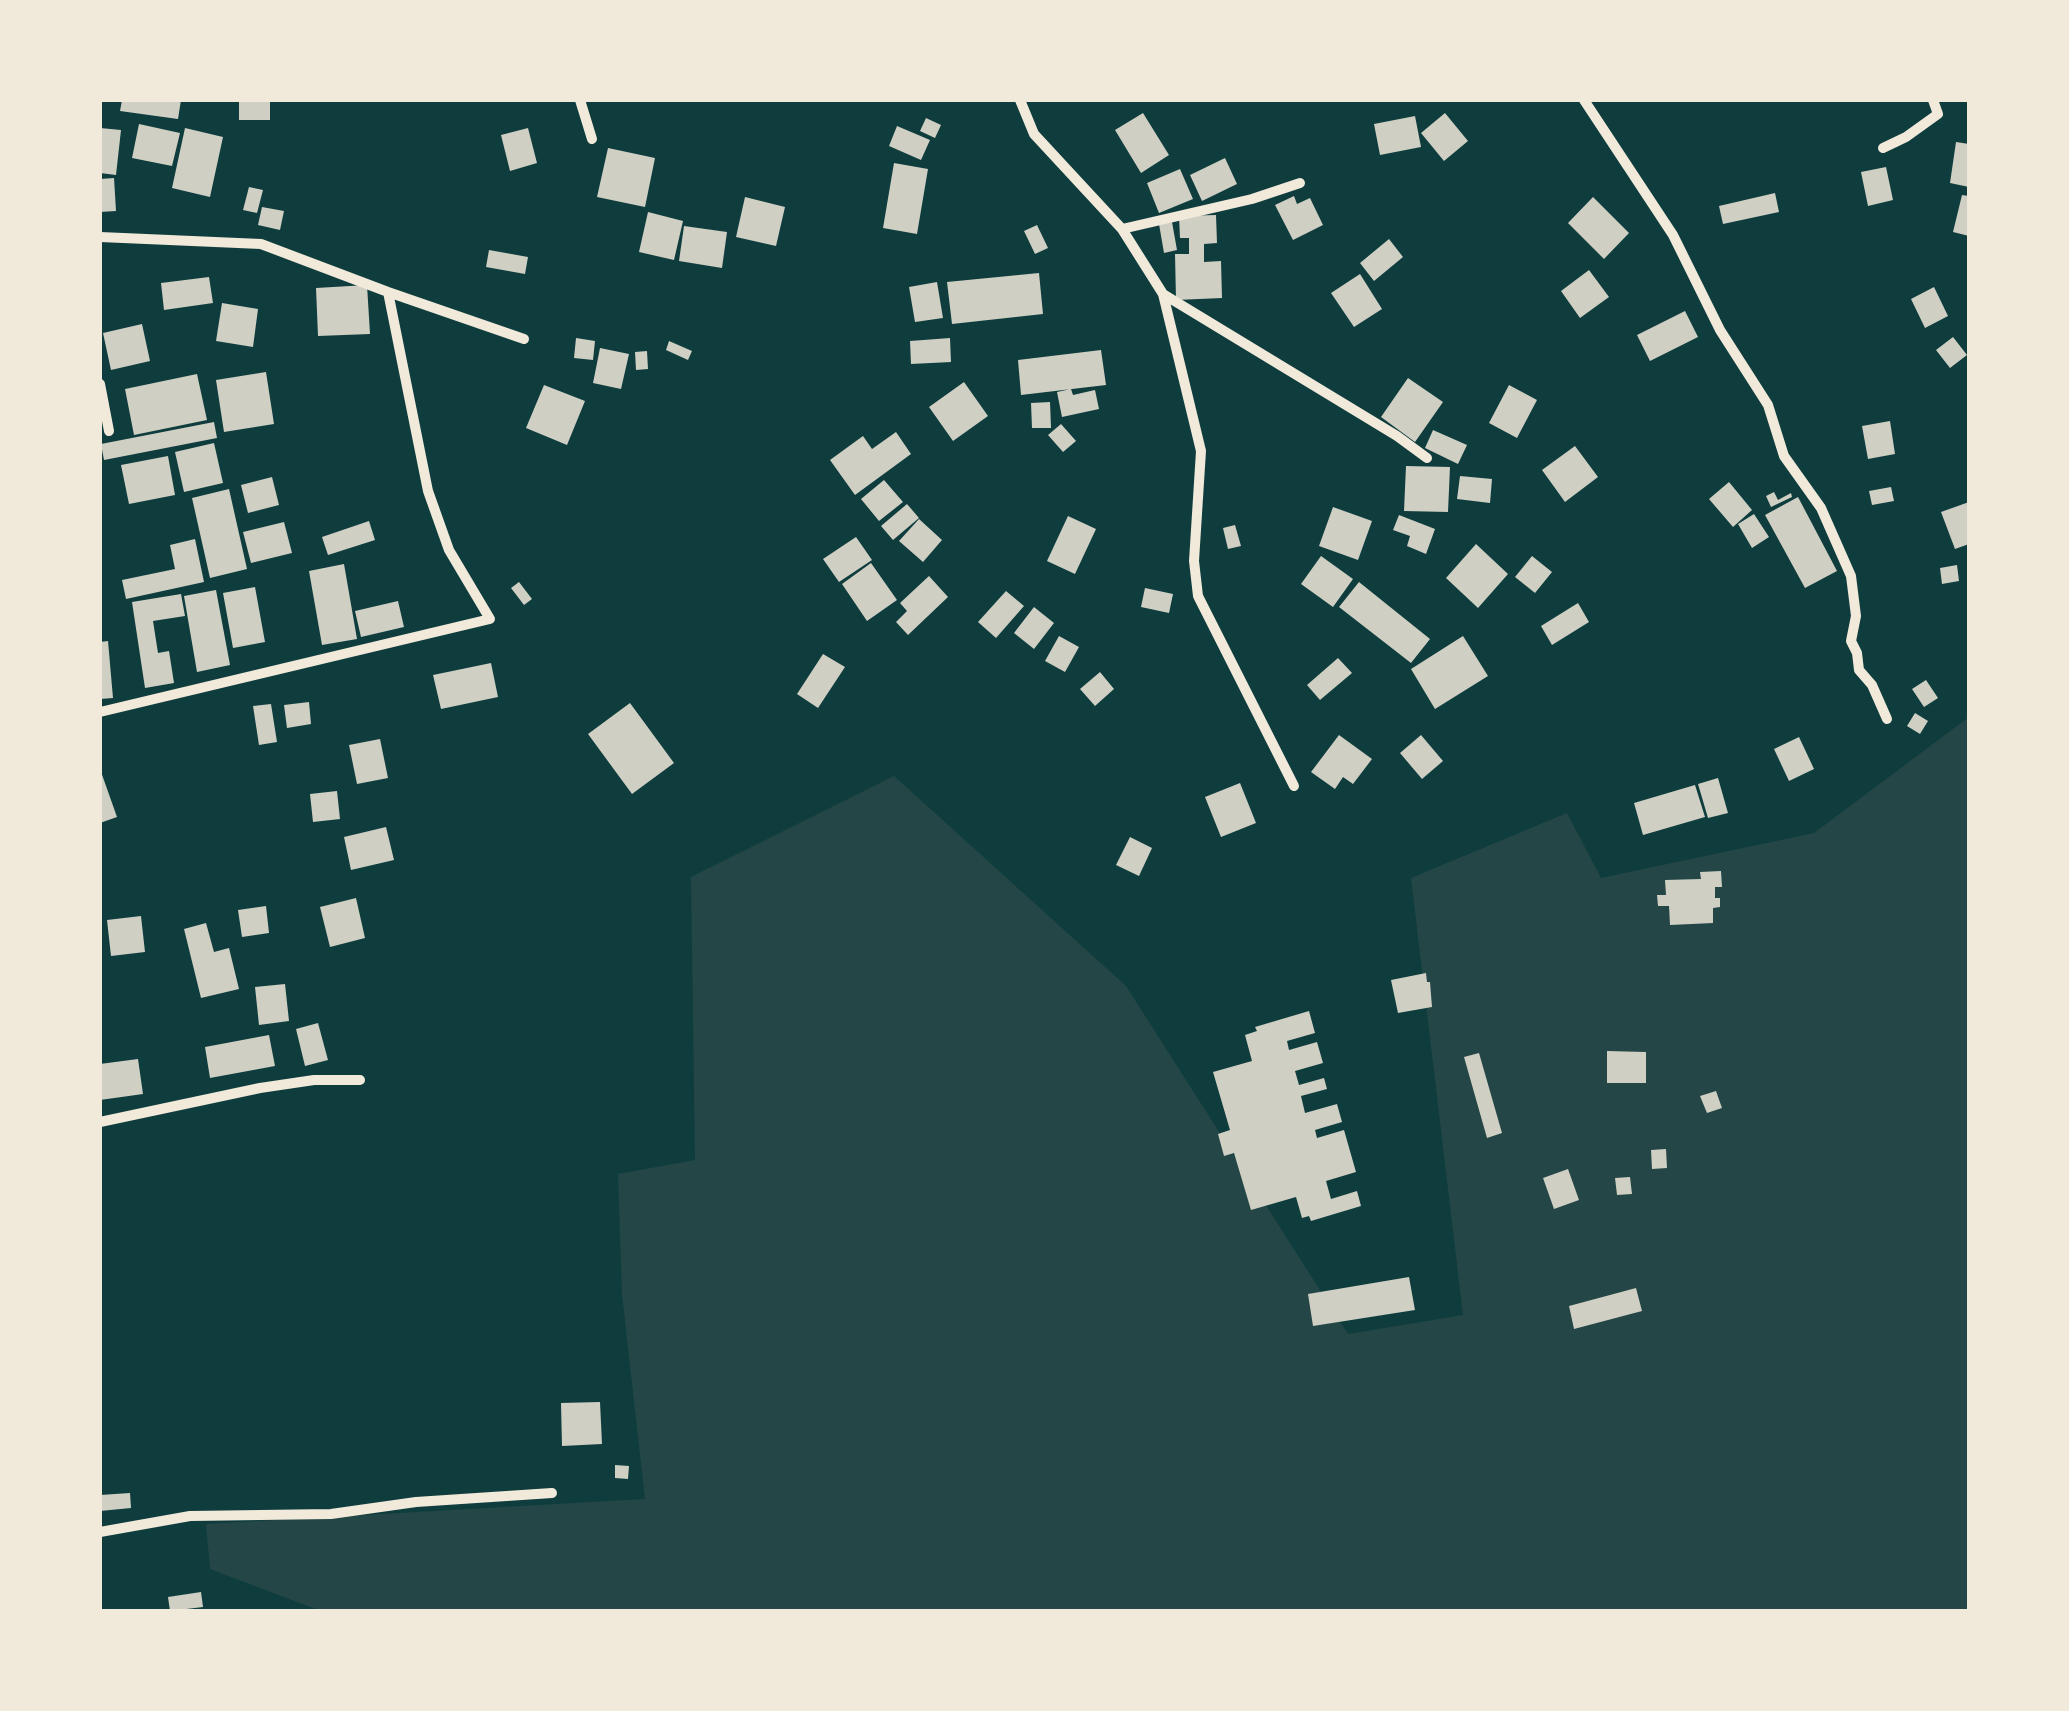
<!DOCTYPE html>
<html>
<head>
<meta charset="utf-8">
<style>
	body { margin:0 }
	#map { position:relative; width:2069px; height:1711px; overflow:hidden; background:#0f3d3e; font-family:"Alegreya Sans",sans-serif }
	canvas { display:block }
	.frame { position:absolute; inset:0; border:102px solid #f1e9da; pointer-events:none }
</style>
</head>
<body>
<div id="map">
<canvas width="2069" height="1711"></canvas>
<div class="frame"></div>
</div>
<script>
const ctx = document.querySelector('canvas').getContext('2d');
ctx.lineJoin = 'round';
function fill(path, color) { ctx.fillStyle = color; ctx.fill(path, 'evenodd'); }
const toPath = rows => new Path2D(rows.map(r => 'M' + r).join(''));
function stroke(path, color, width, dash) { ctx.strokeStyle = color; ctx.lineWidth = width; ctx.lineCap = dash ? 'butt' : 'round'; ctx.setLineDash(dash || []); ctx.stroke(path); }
const green = toPath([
	[1969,717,1969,1611,321,1611,210,1569,206,1524,645,1499,622,1294,618,1174,695,1160,691,877,894,776,1126,986,1348,1334,1463,1315,1411,878,1567,813,1601,878,1814,833]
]);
const building = toPath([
	[122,100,181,100,178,119,120,111],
	[239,100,270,100,270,120,239,120],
	[1143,113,1169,155,1141,173,1115,130],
	[1445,113,1468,141,1444,161,1421,133],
	[1415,116,1421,147,1380,155,1374,124],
	[926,118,941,125,935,138,920,131],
	[139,124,180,133,172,166,132,158],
	[897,126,930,140,921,160,889,146],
	[100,128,121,130,116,175,100,173],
	[185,128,223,137,210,197,172,188],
	[528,128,537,163,510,171,501,135],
	[1956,142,1969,144,1969,187,1950,183],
	[608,148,655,158,645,207,597,197],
	[1225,158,1237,184,1202,201,1190,175],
	[894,163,928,169,917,234,883,228],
	[1886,167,1893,200,1868,206,1861,172],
	[1180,169,1193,199,1159,213,1147,183],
	[114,178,116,211,100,212,100,179],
	[249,187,263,190,257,213,243,210],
	[1775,193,1779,212,1723,224,1719,206],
	[1962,195,1969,196,1969,236,1953,232],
	[1294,196,1297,204,1310,198,1323,225,1293,240,1275,205],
	[745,197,785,207,776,246,736,237],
	[1593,197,1629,233,1604,259,1568,223],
	[262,207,284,211,280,230,258,225],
	[648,212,683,221,674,260,639,252],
	[1216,215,1217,243,1204,244,1204,262,1221,261,1222,298,1176,300,1175,254,1189,254,1189,238,1180,238,1179,216],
	[1172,222,1177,250,1164,253,1159,224],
	[1037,225,1048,248,1035,254,1024,231],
	[684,226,727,232,722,268,679,261],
	[1389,239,1403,257,1374,281,1360,263],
	[489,250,528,257,525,274,486,267],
	[1589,270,1609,297,1580,318,1561,291],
	[1039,273,1043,314,952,324,947,282],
	[1360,274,1382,309,1354,327,1331,293],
	[209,277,213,303,164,310,161,283],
	[937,282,943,318,915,322,909,287],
	[367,285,370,334,318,336,316,288],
	[1934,287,1948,316,1925,328,1911,299],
	[222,303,258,309,253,347,216,341],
	[1685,311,1698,337,1650,361,1637,335],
	[142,324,150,361,111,370,103,333],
	[1953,337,1967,355,1950,368,1936,350],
	[576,338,595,341,593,360,574,358],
	[950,338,951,362,911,364,910,341],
	[669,341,692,351,688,360,666,350],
	[600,348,629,354,621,389,593,383],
	[1101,350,1106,385,1021,395,1018,360],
	[647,351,648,369,636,370,635,352],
	[266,372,274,424,224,432,216,380],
	[197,374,207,420,134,435,125,389],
	[1408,378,1443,402,1415,442,1381,417],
	[964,382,988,416,953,441,929,407],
	[544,385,585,401,567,445,526,428],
	[1509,385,1537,400,1517,438,1489,423],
	[1071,389,1073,395,1095,390,1099,409,1062,417,1057,392],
	[1050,402,1051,428,1032,428,1031,403],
	[1890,421,1895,454,1868,459,1862,426],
	[214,422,217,438,104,460,101,444],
	[1061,424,1076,441,1063,452,1048,435],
	[1433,430,1467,445,1458,464,1425,448],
	[896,432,911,454,855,495,830,460,863,436,872,449],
	[214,443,223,483,184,492,175,452],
	[1575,446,1598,477,1565,502,1542,470],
	[168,456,175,495,129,504,121,465],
	[1406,466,1450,467,1448,512,1404,511],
	[1460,476,1492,479,1490,503,1457,499],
	[272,477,279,505,248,513,241,485],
	[884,480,903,502,879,521,861,499],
	[1729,482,1752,510,1733,527,1709,499],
	[1891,487,1894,501,1872,505,1869,491],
	[229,489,247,569,210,578,192,498],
	[1774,492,1778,500,1791,493,1792,497,1771,507,1766,496],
	[1798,497,1837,571,1805,588,1765,515],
	[1969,502,1969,544,1955,549,1941,512],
	[907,504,919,518,893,540,881,526],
	[1333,507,1372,521,1358,560,1319,546],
	[1754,514,1769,537,1752,548,1738,524],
	[1399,515,1435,529,1426,554,1407,546,1410,536,1393,530],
	[1068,516,1096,529,1075,574,1047,561],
	[919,519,942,540,923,562,899,541],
	[369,521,375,540,328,555,322,537],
	[284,522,292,553,251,563,243,532],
	[1235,525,1241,546,1228,549,1223,528],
	[856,537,872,560,839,582,823,559],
	[195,539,204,582,126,599,122,580,175,569,170,545],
	[1476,544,1508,574,1478,608,1446,578],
	[1321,556,1353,579,1333,607,1301,584],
	[1532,556,1552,572,1535,593,1515,577],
	[871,563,897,600,867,621,842,584],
	[344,564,357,639,322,645,309,571],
	[1957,565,1959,581,1942,584,1940,568],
	[929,576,948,597,908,635,896,622,907,611,900,603],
	[519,582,532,599,524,605,511,588],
	[1359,582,1430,639,1411,663,1339,607],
	[255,587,265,642,233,648,223,593],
	[1145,588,1173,594,1169,613,1141,607],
	[216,590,230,665,197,672,184,596],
	[1006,591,1024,606,996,638,978,622],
	[181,594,185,616,153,621,158,653,169,651,174,683,145,688,132,602],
	[398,601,404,627,361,637,355,611],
	[1578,603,1589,622,1552,645,1541,626],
	[1034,607,1054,623,1034,649,1014,633],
	[1059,636,1079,647,1065,672,1045,661],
	[1463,636,1488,676,1435,709,1411,669],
	[108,641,113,698,100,699,100,642],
	[823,654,845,667,818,708,797,694],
	[1338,658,1352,673,1320,700,1307,685],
	[491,663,498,697,441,709,433,675],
	[1100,672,1114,689,1095,706,1080,689],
	[1926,680,1938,698,1924,707,1912,689],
	[309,702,311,724,287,728,284,705],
	[630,703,674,763,632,794,588,734],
	[271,704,277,742,259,745,253,706],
	[1915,713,1928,721,1920,734,1907,726],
	[1339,735,1372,759,1353,784,1343,777,1335,789,1311,772],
	[1421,735,1443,761,1422,779,1400,753],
	[1799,737,1814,769,1789,781,1774,749],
	[380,739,388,778,357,784,349,745],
	[100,769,117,817,100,823],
	[1718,778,1728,813,1708,818,1698,784],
	[1240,783,1256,823,1221,837,1205,797],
	[1695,785,1705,817,1643,835,1634,803],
	[337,791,340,819,313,822,310,794],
	[386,827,394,860,351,870,344,837],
	[1130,837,1152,848,1139,876,1116,865],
	[1721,871,1722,887,1715,887,1715,898,1720,898,1720,907,1713,908,1713,923,1670,925,1669,906,1658,906,1657,895,1666,895,1665,880,1701,879,1700,872],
	[356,898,365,938,330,947,320,907],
	[266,906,269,933,242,937,238,910],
	[141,916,145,952,111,956,107,920],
	[206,923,214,952,229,948,239,989,201,998,184,929],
	[1426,973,1427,982,1430,982,1432,1007,1398,1013,1391,980],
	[285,984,289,1021,259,1025,255,987],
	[1309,1011,1315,1033,1287,1041,1289,1050,1317,1042,1323,1063,1295,1071,1299,1085,1324,1078,1327,1089,1301,1096,1305,1113,1337,1104,1342,1122,1315,1130,1317,1138,1344,1130,1356,1172,1326,1181,1331,1199,1357,1191,1361,1206,1311,1221,1309,1216,1302,1218,1296,1197,1251,1210,1234,1153,1224,1156,1218,1134,1230,1130,1213,1072,1252,1061,1245,1035,1257,1031,1255,1027],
	[318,1023,328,1060,305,1066,296,1029],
	[269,1035,275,1066,210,1078,205,1047],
	[1607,1051,1646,1052,1646,1083,1607,1083],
	[1479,1053,1502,1133,1487,1138,1464,1057],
	[138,1059,143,1094,100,1100,100,1064],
	[1716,1091,1722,1108,1707,1113,1700,1096],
	[1666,1149,1667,1168,1652,1169,1651,1150],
	[1568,1169,1579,1200,1554,1209,1543,1178],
	[1630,1177,1632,1194,1617,1195,1615,1178],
	[1409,1277,1415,1310,1313,1326,1308,1294],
	[1636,1288,1642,1311,1574,1329,1569,1306],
	[600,1402,602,1444,562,1446,561,1403],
	[615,1465,629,1466,628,1479,615,1478],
	[130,1493,131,1508,100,1511,100,1495],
	[201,1592,203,1607,170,1611,168,1597]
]);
const minor = toPath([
	[580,100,592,139],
	[1020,100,1034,134,1122,229,1163,294,1397,436,1427,458],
	[1584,100,1673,235,1720,330,1768,405,1784,456,1821,508,1851,576,1856,616,1851,641,1857,653,1859,670,1872,685,1887,719],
	[1883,148,1906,137,1938,114,1933,100],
	[1122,229,1252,199,1300,183],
	[100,237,261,244,388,292,524,339],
	[1163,294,1201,451,1194,561,1198,596,1294,786],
	[100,384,109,431],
	[100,712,490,619,449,550,428,491,388,292],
	[100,1122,260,1088,314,1080,360,1080],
	[100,1532,190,1516,331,1514,416,1502,552,1493]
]);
fill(green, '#244646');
fill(building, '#cfcfc3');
stroke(minor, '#f1e9da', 10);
</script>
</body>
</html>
